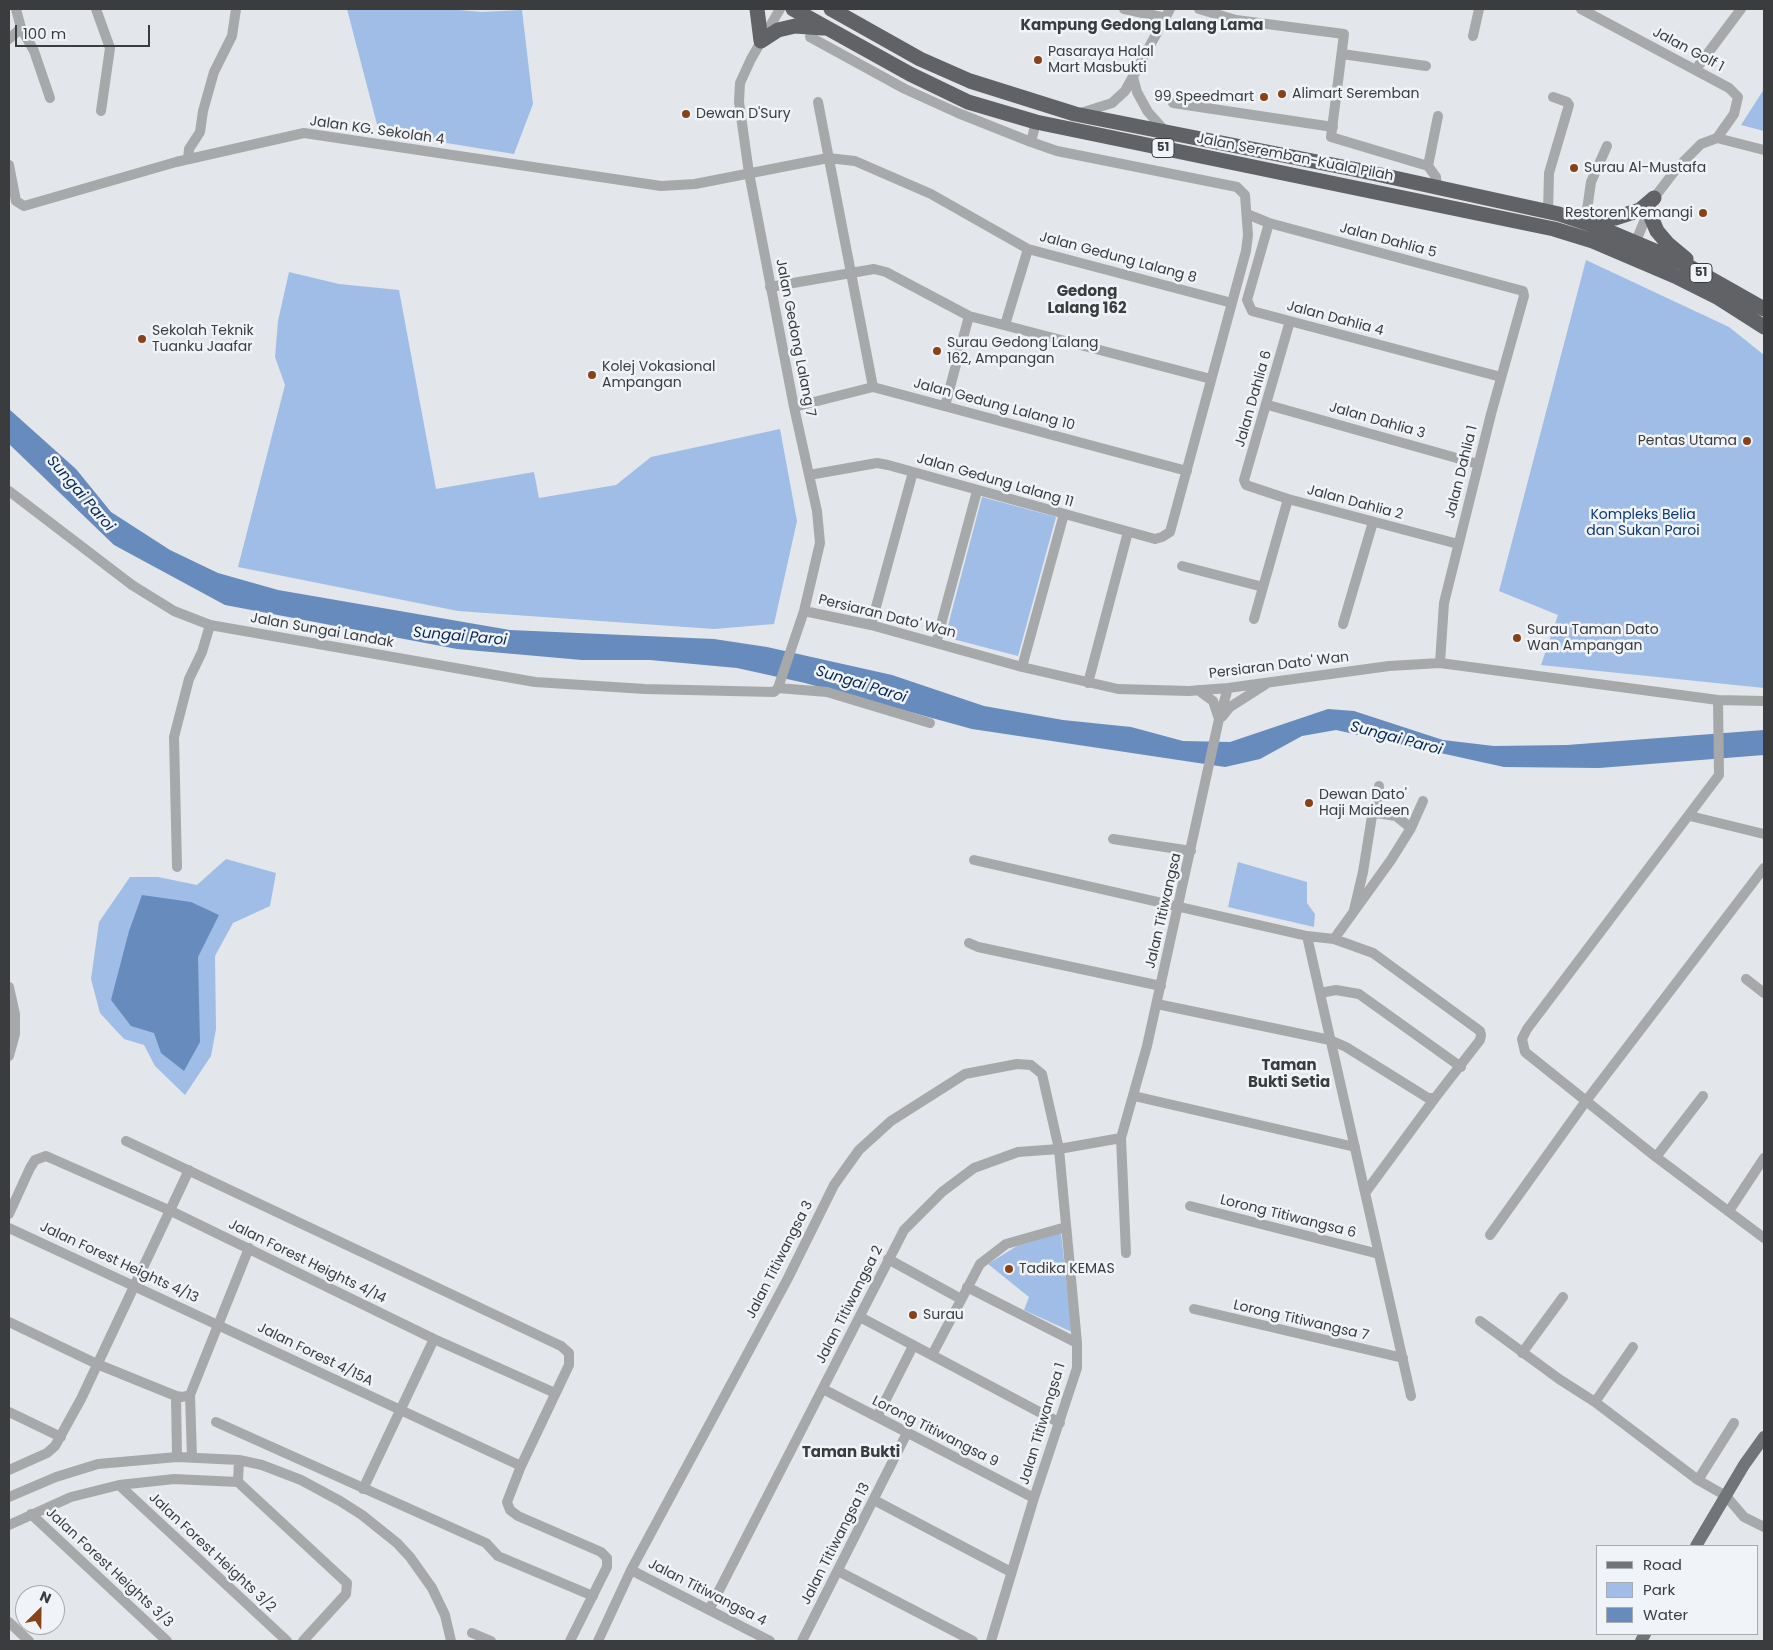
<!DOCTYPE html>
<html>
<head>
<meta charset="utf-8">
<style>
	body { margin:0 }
	#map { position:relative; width:1773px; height:1650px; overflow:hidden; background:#e3e6ea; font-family:Poppins,sans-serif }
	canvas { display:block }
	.frame { position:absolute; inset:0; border:10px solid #3b3c3e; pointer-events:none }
	.legend { position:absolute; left:1596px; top:1545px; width:162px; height:90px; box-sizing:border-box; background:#f0f3f7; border:1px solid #a8aaad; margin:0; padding:6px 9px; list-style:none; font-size:15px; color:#3b3c3e }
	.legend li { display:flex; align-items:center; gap:10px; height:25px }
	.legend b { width:25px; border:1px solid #a8aaad }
	.north { position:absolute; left:15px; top:1585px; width:50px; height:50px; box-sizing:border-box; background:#f0f3f7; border:1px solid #a8aaad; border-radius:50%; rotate:23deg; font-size:14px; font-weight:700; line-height:20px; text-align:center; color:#3b3c3e }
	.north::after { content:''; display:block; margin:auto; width:18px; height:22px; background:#874219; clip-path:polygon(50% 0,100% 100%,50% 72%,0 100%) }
	.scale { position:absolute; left:15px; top:25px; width:135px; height:22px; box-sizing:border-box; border:2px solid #3b3c3e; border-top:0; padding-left:6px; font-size:15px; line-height:18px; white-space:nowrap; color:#3b3c3e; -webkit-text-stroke:4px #f0f3f7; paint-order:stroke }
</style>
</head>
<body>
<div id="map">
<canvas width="1773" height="1650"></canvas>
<div class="frame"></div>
<ul class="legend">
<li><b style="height:6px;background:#727578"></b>Road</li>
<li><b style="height:14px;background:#a0bde7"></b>Park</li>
<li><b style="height:14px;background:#688bbd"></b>Water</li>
</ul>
<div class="north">N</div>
<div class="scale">100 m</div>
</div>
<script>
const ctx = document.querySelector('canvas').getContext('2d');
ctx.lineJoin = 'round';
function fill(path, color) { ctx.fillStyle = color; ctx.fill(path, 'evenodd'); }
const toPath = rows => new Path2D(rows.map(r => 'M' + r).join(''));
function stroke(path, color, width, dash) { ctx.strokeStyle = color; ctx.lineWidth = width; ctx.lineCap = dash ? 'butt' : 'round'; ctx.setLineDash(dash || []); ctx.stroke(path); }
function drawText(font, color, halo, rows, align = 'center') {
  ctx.font = font + ' Poppins,sans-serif'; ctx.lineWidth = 5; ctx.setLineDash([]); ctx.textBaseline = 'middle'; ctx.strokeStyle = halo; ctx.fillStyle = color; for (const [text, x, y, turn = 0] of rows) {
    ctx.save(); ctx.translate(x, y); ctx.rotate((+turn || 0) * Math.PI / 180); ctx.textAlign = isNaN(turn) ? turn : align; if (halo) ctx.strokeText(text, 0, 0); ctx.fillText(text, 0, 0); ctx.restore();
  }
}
const green = toPath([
	[347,9,446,9,482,12,522,10,533,104,514,154,379,132],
	[1764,89,1764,131,1741,125],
	[1586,260,1729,327,1764,355,1764,688,1541,665,1558,615,1499,591],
	[289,272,339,284,399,290,436,489,534,472,539,498,616,485,651,457,780,429,797,521,774,624,714,629,458,611,238,567,285,385,275,357,278,321],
	[982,497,1056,517,1018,656,945,637],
	[226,859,276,873,270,906,233,923,215,956,216,1029,211,1056,185,1095,155,1066,144,1045,124,1039,100,1013,91,979,99,922,130,877,158,877,197,885],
	[1238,862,1307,882,1307,903,1315,914,1314,927,1228,907],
	[1061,1233,1072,1332,1024,1310,1029,1297,988,1264,1017,1246]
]);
const water = toPath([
	[9,409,76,469,111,512,170,550,218,573,278,590,510,630,714,639,767,647,892,675,984,706,1063,720,1131,727,1183,741,1230,742,1328,709,1354,711,1443,740,1494,746,1567,745,1764,730,1764,755,1599,768,1504,767,1336,730,1302,736,1260,759,1225,767,972,729,805,683,737,668,650,660,582,660,457,649,225,605,114,545,9,444],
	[142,895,191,902,219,915,198,957,200,1042,184,1071,161,1053,154,1033,131,1026,111,1000,129,931]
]);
const minor = toPath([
	[16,9,21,28,34,51,50,98],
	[96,9,110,48,101,111],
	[1124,9,1166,18],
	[1199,9,1236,20,1344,34,1331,137,1428,166,1436,177,1437,188],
	[1581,9,1729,88,1738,97,1734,114,1717,138],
	[1473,36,1479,9],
	[9,39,21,28],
	[1342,54,1426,66],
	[1696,69,1741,9],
	[1133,77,1137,92,1148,112,1167,133],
	[818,102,873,387],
	[1173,103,1333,127],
	[1081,113,1112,103,1125,91,1170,9],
	[1031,142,1036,122],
	[188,159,189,149,200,132,203,111,214,72,232,36,236,9],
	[9,165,16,201,24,206,176,162,304,133,661,186,695,184,828,158,855,161,931,194,1028,249,1232,303],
	[1428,166,1438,116],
	[1548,212,1549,173,1569,105,1567,102,1553,97],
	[1247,214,1269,223,1523,291,1524,296,1491,414,1444,603,1440,663],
	[1586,217,1591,182,1607,146],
	[1269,223,1247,300,1252,311,1501,377],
	[1633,248,1654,198,1677,168,1701,144,1717,138,1764,150],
	[770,287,874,269,886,272,969,316,1211,379],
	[1290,321,1244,480,1246,485,1288,499,1458,544],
	[1005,325,1028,249],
	[1268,405,1478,464],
	[945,406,969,316],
	[794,407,873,387,1187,471],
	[809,475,877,463,888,465,1155,539,1162,537,1170,532,1246,251,1248,235,1245,195,1237,187,1057,151,1031,142,958,113,905,89,810,37],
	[9,491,132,585,174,611,210,625,535,682,645,689,774,692,778,688,804,611,820,543,817,511,794,407,749,173,739,102,740,83,751,59,780,9],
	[1182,566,1263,587],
	[804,611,871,625,1022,667,1118,689,1189,691,1228,688,1389,666,1440,663,1718,700,1764,701],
	[1254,619,1288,499],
	[1343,624,1373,522],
	[871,625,913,472],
	[936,643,977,491],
	[1022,667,1064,514],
	[1088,683,1128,532],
	[778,688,827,692,930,723],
	[1198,690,1213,701,1219,719],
	[1718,700,1719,775,1527,1029,1522,1039,1525,1052,1656,1157,1764,1238],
	[1222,717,1230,707,1266,684],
	[1377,813,1379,786],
	[1690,816,1764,834],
	[1411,828,1423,801],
	[1113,839,1191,851],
	[974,860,1307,936,1334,939,1373,953,1480,1031,1481,1035,1480,1040,1435,1098,1428,1098,1346,1047,1330,1040,1157,1004],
	[177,867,174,737,189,679,202,652,210,625],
	[1307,936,1411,1396],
	[1334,939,1391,860,1411,828,1396,816,1377,813,1372,816,1363,872,1354,910],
	[969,943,978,947,1161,986],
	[1746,979,1764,993],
	[9,987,15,1014,15,1034,9,1056],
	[1320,993,1336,990,1359,994,1461,1067],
	[1134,1096,1355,1147],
	[126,1141,561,1346,569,1353,569,1365,521,1466,507,1502,510,1510,518,1516,601,1552,607,1558,607,1567,570,1641],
	[1656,1157,1703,1096],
	[1365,1193,1435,1098],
	[1190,1206,1379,1254],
	[1729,1211,1764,1158],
	[9,1214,30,1168,35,1160,46,1156,171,1211,434,1339,555,1393],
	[9,1228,521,1466],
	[1490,1235,1586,1101,1764,868],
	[1126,1253,1121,1138,1147,1046,1219,719,1228,688],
	[888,1259,961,1299],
	[967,1287,1077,1343],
	[1194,1309,1403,1358],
	[860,1317,1060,1423],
	[1480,1321,1559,1379,1595,1402,1698,1480,1726,1496,1744,1517,1764,1527],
	[9,1322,97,1364,176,1396,182,1397,190,1395],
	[1522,1353,1563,1297],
	[932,1355,980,1264,1006,1244,1066,1227],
	[823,1389,1034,1498],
	[176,1396,177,1457],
	[1595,1402,1633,1347],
	[9,1412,61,1437],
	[877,1417,913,1346],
	[216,1422,486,1543,498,1556,593,1596],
	[192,1457,190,1395,249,1248],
	[9,1470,47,1453,55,1446,81,1399,189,1170],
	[1698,1480,1734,1423],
	[238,1482,347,1583,346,1594,303,1641],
	[238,1482,239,1460],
	[119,1485,287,1641],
	[363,1489,434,1339],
	[9,1497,56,1477,98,1464,177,1457,239,1460,262,1465,301,1480,340,1501,362,1515,397,1543,410,1557,432,1588,445,1615,451,1641],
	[874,1500,1011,1572],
	[31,1514,167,1641],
	[9,1525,71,1497,119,1485,174,1479,238,1482],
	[631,1570,770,1641],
	[838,1571,973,1641],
	[709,1610,904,1230,942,1192,974,1168,1018,1152,1059,1149,1121,1138],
	[9,1622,29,1641],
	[472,1633,491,1641],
	[598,1641,631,1570,787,1280,834,1185,859,1150,891,1121,965,1074,1017,1064,1031,1065,1042,1074,1059,1149,1077,1343,1077,1368,1034,1498,991,1641],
	[802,1641,907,1433]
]);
const major = toPath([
	[1696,1546,1744,1465,1764,1437],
	[1641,1641,1645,1634]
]);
const highway = toPath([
	[757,9,761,41,778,30,795,26,823,28],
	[793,9,910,74,968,102,1036,122,1554,229,1593,241,1675,276,1717,297,1764,327],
	[831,9,920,59,970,81,1075,114,1358,170,1559,214,1598,227,1681,262,1764,309],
	[1648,210,1657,231,1668,244,1686,259],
	[1583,217,1615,218,1640,210,1654,198]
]);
const markers = [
	[1038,60,5,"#874219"],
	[1282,94,5,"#874219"],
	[1264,97,5,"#874219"],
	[686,114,5,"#874219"],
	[1574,168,5,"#874219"],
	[1703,213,5,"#874219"],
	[142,339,5,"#874219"],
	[937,351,5,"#874219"],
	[592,375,5,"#874219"],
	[1747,441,5,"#874219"],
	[1517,638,5,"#874219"],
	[1309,803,5,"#874219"],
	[1009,1269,5,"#874219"],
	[913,1315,5,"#874219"]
];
const shields = [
	[1163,148,22],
	[1701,273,22]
];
const shieldNames = [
	["51",1163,148],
	["51",1701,273]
];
const streetNames = [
	["Jalan Golf 1",1688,50,28],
	["Jalan KG. Sekolah 4",377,131,8],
	["Jalan Seremban-Kuala Pilah",1295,158,11],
	["Jalan Dahlia 5",1388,241,15],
	["Jalan Gedung Lalang 8",1118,258,15],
	["Jalan Dahlia 4",1335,319,15],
	["Jalan Gedong Lalang 7",795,338,79],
	["Jalan Dahlia 6",1254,399,-74],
	["Jalan Gedung Lalang 10",994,405,15],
	["Jalan Dahlia 3",1377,421,16],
	["Jalan Dahlia 1",1462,472,-76],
	["Jalan Gedung Lalang 11",995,481,16],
	["Jalan Dahlia 2",1355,503,15],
	["Persiaran Dato' Wan",887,617,14],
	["Jalan Sungai Landak",322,631,10],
	["Persiaran Dato' Wan",1279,666,-7],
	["Jalan Titiwangsa",1164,911,-77],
	["Lorong Titiwangsa 6",1288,1217,14],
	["Jalan Titiwangsa 3",780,1260,-63],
	["Jalan Forest Heights 4/14",307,1262,26],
	["Jalan Forest Heights 4/13",119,1263,25],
	["Jalan Titiwangsa 2",850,1305,-63],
	["Lorong Titiwangsa 7",1301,1321,13],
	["Jalan Forest 4/15A",315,1355,26],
	["Jalan Titiwangsa 1",1043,1424,-73],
	["Lorong Titiwangsa 9",935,1432,27],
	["Jalan Titiwangsa 13",836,1544,-63],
	["Jalan Forest Heights 3/2",212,1553,43],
	["Jalan Forest Heights 3/3",109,1568,43],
	["Jalan Titiwangsa 4",707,1593,27]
];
const poiNames = [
	["Pasaraya Halal",1048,52],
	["Mart Masbukti",1048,68],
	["Alimart Seremban",1292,94],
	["99 Speedmart",1254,97,"right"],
	["Dewan D'Sury",696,114],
	["Surau Al-Mustafa",1584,168],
	["Restoren Kemangi",1693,213,"right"],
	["Sekolah Teknik",152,331],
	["Tuanku Jaafar",152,347],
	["Surau Gedong Lalang",947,343],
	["162, Ampangan",947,359],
	["Kolej Vokasional",602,367],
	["Ampangan",602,383],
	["Pentas Utama",1737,441,"right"],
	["Surau Taman Dato",1527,630],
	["Wan Ampangan",1527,646],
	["Dewan Dato'",1319,795],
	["Haji Maideen",1319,811],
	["Tadika KEMAS",1019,1269],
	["Surau",923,1315]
];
const parkNames = [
	["Kompleks Belia",1643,515],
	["dan Sukan Paroi",1643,531]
];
const neighbourhoodNames = [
	["Kampung Gedong Lalang Lama",1142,26],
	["Gedong",1087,292],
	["Lalang 162",1087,309],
	["Taman",1289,1066],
	["Bukti Setia",1289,1083],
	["Taman Bukti",851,1453]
];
const waterNames = [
	["Sungai Paroi",80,494,49],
	["Sungai Paroi",460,637,5],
	["Sungai Paroi",861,685,17],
	["Sungai Paroi",1396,739,15]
];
fill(green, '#a0bde7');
fill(water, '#688bbd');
stroke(minor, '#a7a8aa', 10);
stroke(major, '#727578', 12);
stroke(highway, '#606266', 15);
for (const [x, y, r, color] of markers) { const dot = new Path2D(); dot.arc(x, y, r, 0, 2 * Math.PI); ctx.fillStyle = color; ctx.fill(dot); stroke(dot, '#f0f3f7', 2); }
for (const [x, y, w] of shields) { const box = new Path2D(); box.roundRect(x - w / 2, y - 9.5, w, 19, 4); ctx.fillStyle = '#f0f3f7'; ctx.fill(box); stroke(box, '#3b3c3e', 1); }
drawText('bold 12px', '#3b3c3e', null, shieldNames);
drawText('14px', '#3b3c3e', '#f0f3f7', streetNames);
drawText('14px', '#3b3c3e', '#f0f3f7', poiNames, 'left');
drawText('14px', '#093875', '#f0f3f7', parkNames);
drawText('bold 15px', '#3b3c3e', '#f0f3f7', neighbourhoodNames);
drawText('italic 15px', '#052755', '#f0f3f7', waterNames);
</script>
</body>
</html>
